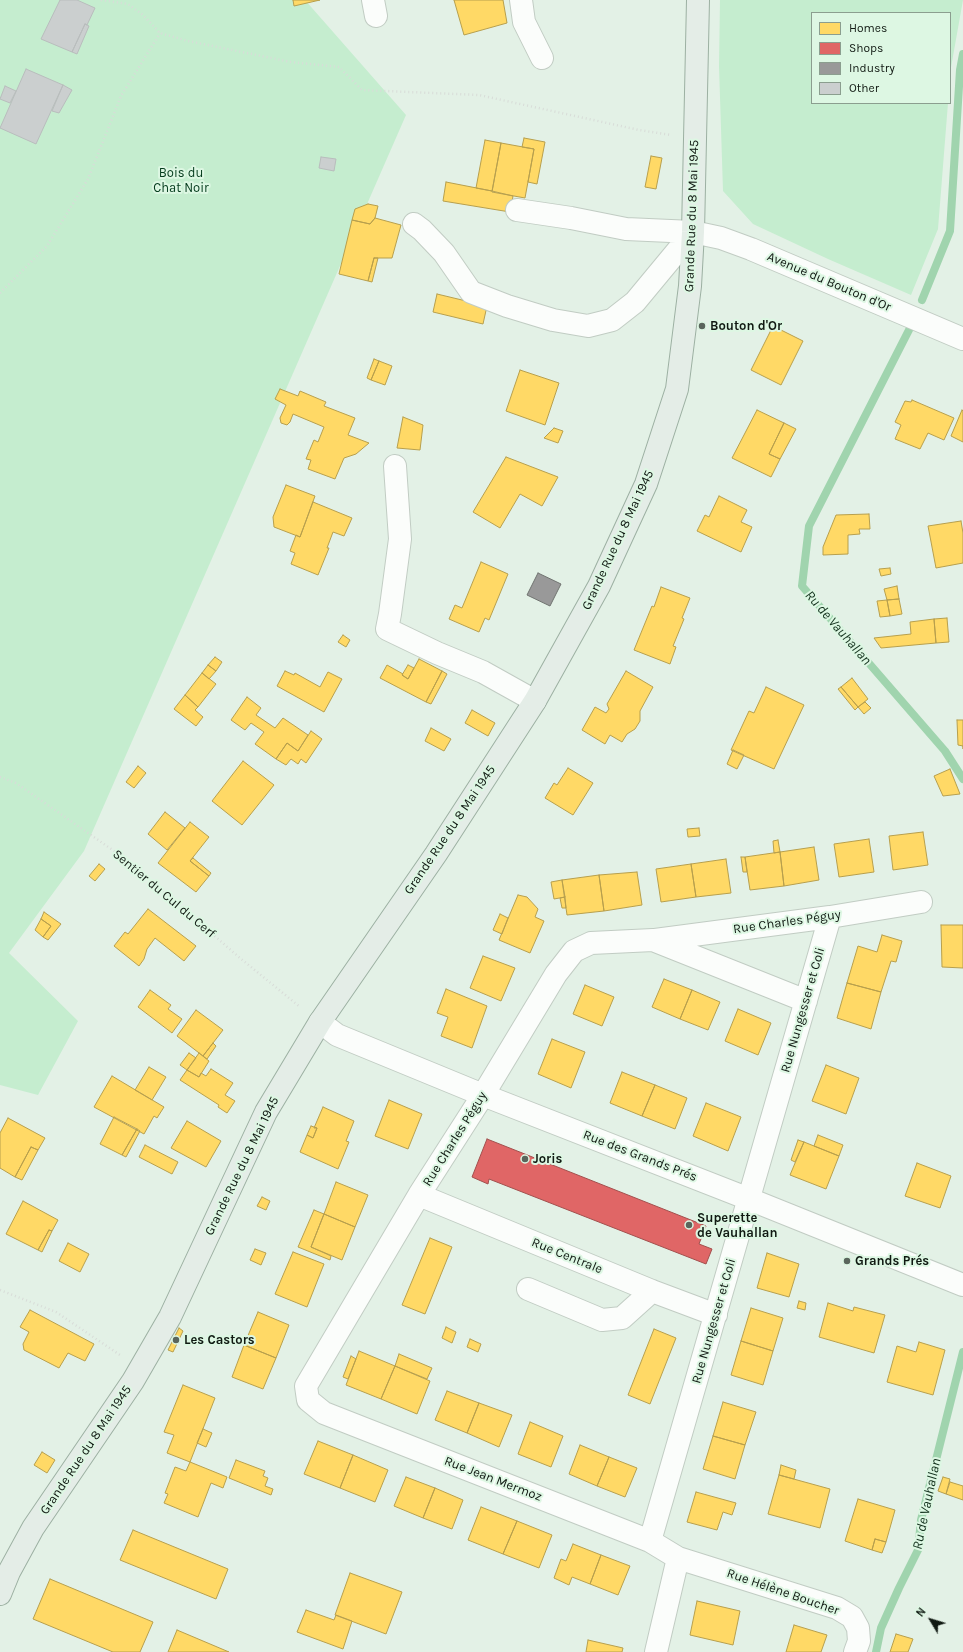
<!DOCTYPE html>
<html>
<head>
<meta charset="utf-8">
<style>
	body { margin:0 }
	#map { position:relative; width:963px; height:1652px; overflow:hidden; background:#e3f1e6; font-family:Karla,sans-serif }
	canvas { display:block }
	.legend { position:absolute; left:811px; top:12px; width:140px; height:92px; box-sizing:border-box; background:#ddf7e3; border:1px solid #8b9e8f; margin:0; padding:5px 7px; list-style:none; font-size:12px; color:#101912 }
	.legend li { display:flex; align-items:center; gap:8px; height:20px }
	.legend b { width:20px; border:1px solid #8b9e8f }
	.north { position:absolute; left:911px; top:1600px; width:40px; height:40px; -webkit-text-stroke:3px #ddf7e3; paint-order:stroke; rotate:308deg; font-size:11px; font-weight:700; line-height:16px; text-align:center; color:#101912 }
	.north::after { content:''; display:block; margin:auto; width:14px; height:18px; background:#101912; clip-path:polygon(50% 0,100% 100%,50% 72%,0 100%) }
</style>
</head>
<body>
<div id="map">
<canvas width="963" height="1652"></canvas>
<ul class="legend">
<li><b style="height:11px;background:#ffd966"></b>Homes</li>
<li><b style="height:11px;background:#e06666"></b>Shops</li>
<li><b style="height:11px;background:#999"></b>Industry</li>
<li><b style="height:11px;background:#cbcfcf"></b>Other</li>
</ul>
<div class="north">N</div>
</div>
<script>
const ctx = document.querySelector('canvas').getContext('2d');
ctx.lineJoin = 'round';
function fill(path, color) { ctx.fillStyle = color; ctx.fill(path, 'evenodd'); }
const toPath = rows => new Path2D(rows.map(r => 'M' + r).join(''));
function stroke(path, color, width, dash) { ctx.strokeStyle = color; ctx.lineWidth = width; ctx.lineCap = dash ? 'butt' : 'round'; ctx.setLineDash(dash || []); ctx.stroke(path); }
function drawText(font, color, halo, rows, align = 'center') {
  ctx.font = font + ' Karla,sans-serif'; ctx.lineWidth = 4; ctx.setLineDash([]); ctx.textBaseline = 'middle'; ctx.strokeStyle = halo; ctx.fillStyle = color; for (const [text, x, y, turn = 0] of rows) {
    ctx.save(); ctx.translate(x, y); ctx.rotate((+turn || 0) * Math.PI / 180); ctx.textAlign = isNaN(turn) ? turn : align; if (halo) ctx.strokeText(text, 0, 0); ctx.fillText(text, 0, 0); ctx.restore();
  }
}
const green = toPath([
	[0,0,305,0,406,115,84,851,9,953,78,1021,38,1095,0,1085],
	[720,0,963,0,950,73,950,13,812,13,812,103,948,103,938,229,911,295,828,259,753,224,723,191,719,66]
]);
const homes = toPath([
	[293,0,320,0,294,6,293,0],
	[454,0,503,0,507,23,464,35,454,0],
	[524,138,545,142,537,184,528,182,534,149,522,147,524,138],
	[485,140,501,143,492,191,476,188,485,140],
	[501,143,534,149,525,198,492,192,501,143],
	[651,156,662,158,656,189,645,187,651,156],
	[446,182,492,191,513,196,510,212,443,201,446,182],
	[368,204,378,206,375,218,370,224,352,220,355,209,368,204],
	[375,218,401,225,392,258,374,258,368,281,339,274,352,220,370,224,375,218],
	[374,258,378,258,372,282,368,281,374,258],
	[437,294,487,306,483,324,433,312,437,294],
	[773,326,803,341,781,385,751,370,773,326],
	[374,359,379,361,371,380,367,378,374,359],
	[379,361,392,366,385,385,371,380,379,361],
	[520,370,559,383,545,425,506,411,520,370],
	[280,389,298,396,300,391,326,402,324,406,355,418,348,435,369,443,356,454,344,458,335,479,308,469,311,460,306,459,314,440,318,442,324,427,293,414,290,422,287,425,281,423,280,418,286,405,275,399,280,389],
	[912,400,954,418,944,440,928,433,920,449,895,439,901,425,895,422,905,401,911,402,912,400],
	[757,410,784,423,769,454,780,459,771,477,732,458,757,410],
	[962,410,963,411,963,442,951,436,962,410],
	[403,417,423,425,420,450,397,448,403,417],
	[784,423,796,429,780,459,769,454,784,423],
	[554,428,563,431,558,443,544,438,554,428],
	[506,457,558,477,542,506,520,494,500,528,473,512,506,457],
	[286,485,315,496,300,537,274,527,273,517,286,485],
	[719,496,747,510,741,522,752,527,741,552,697,531,705,515,709,517,719,496],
	[313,502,352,518,344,536,333,532,327,548,329,548,318,575,291,564,295,553,290,551,296,535,300,537,313,502],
	[869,514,870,529,859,529,860,534,848,535,848,554,823,555,823,547,836,515,869,514],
	[961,521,963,533,963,563,936,568,928,526,961,521],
	[481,562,508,574,489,620,485,618,479,632,449,619,455,605,462,608,481,562],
	[890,568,891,574,881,576,879,569,890,568],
	[897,586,899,599,887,600,884,589,897,586],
	[661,587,690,598,682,618,684,619,673,646,676,647,670,664,634,650,652,606,654,607,661,587],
	[899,599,902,614,890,616,887,600,899,599],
	[887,600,890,616,880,617,877,601,887,600],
	[947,618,949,642,936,643,934,619,947,618],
	[934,619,936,643,881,648,874,638,911,634,910,622,934,619],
	[343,635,350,640,346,647,338,642,343,635],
	[215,657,222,662,216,671,208,665,215,657],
	[419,659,442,671,426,702,380,678,387,665,403,674,402,675,408,679,419,659],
	[208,665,216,671,209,679,202,673,208,665],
	[408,665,414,668,408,679,402,675,408,665],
	[285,671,294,675,295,673,320,687,328,672,342,679,324,712,277,686,285,671],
	[442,671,447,674,431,704,426,702,442,671],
	[626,671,653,687,640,711,640,721,635,729,627,734,622,742,610,735,605,744,582,730,595,707,606,713,609,709,607,704,626,671],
	[202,673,216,684,198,707,185,695,202,673],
	[852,678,868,699,858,707,841,687,852,678],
	[766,687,804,705,774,769,731,750,749,711,754,713,766,687],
	[841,687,858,707,855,710,838,689,841,687],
	[185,695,198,707,195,710,203,717,196,726,174,709,185,695],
	[247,697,261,708,256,715,275,728,283,718,308,735,298,751,287,743,276,759,255,744,264,732,251,723,245,730,231,720,247,697],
	[865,702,871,708,864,714,858,707,865,702],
	[472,710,495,723,488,736,465,723,472,710],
	[957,720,963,720,963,749,963,746,958,745,957,720],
	[431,728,451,739,444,751,425,741,431,728],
	[311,731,322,739,306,763,301,759,298,764,291,759,286,765,276,759,287,743,298,751,311,731],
	[733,750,744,755,737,769,727,764,733,750],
	[243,761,274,785,242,825,212,801,243,761],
	[138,766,146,773,134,788,126,782,138,766],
	[568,768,593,783,573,815,545,798,554,783,557,785,568,768],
	[950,769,960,794,943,796,934,776,950,769],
	[165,812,185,828,167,850,148,834,165,812],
	[190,822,209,837,190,861,209,876,196,892,158,863,190,822],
	[699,828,700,836,688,837,687,829,699,828],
	[923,832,928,865,893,870,889,836,923,832],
	[869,839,874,872,839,877,834,844,869,839],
	[778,840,780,852,774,853,773,841,778,840],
	[814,847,819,880,784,886,780,852,814,847],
	[780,852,784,886,750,890,745,857,780,852],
	[741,857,745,857,747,872,743,872,741,857],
	[193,858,211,873,209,876,190,861,193,858],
	[726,859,731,893,696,897,691,864,726,859],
	[99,864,105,869,95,881,89,876,99,864],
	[691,864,696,897,661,902,656,869,691,864],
	[637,872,642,905,604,911,599,875,637,872],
	[599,875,604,911,567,915,562,880,599,875],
	[562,880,565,897,554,899,551,882,562,880],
	[518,895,527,897,538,909,535,917,544,921,530,953,499,940,518,895],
	[565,897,566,908,562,908,560,898,565,897],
	[148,909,196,946,184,961,155,938,147,949,144,959,139,966,114,946,125,932,128,934,148,909],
	[44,912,61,924,48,940,43,937,51,926,41,919,44,912],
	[500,914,508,918,502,934,493,930,500,914],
	[41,919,51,926,43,937,35,930,41,919],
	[941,925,963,925,963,968,942,967,941,925],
	[882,935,902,941,896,962,891,961,881,992,847,983,858,946,877,952,882,935],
	[483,956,515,968,501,1001,470,988,483,956],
	[664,979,692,990,680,1019,652,1007,664,979],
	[847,983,881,992,871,1029,837,1018,847,983],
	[585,985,614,997,602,1026,573,1014,585,985],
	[446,989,487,1006,472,1048,441,1036,448,1017,437,1013,446,989],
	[150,990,171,1005,168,1009,182,1019,172,1033,138,1007,150,990],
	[692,990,720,1002,708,1030,680,1019,692,990],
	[738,1009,771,1023,758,1055,725,1041,738,1009],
	[196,1010,223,1030,203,1056,177,1036,196,1010],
	[552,1039,585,1052,571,1088,538,1074,552,1039],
	[213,1043,216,1046,207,1059,203,1056,213,1043],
	[189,1053,196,1058,187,1070,180,1065,189,1053],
	[199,1053,209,1061,199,1077,187,1070,199,1053],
	[826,1065,859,1078,846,1114,812,1101,826,1065],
	[149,1067,166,1077,152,1100,135,1090,149,1067],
	[211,1069,233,1083,225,1095,235,1101,227,1113,218,1107,219,1105,180,1080,187,1070,199,1077,201,1073,206,1076,211,1069],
	[622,1072,655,1085,642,1116,610,1103,622,1072],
	[112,1076,164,1107,157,1118,154,1116,144,1134,94,1107,112,1076],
	[655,1085,687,1098,675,1129,642,1116,655,1085],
	[389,1100,422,1114,408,1149,375,1136,389,1100],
	[706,1103,741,1117,728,1151,693,1136,706,1103],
	[323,1107,354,1121,346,1141,349,1142,338,1169,300,1152,307,1135,313,1138,317,1128,314,1128,323,1107],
	[114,1117,137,1129,122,1155,100,1144,114,1117],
	[8,1118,45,1138,38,1150,31,1147,15,1177,0,1168,0,1133,8,1118],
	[187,1121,221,1141,206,1167,171,1148,187,1121],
	[311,1126,317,1128,313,1138,307,1135,311,1126],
	[137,1129,140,1131,126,1157,122,1155,137,1129],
	[818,1135,843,1145,839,1156,814,1146,818,1135],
	[798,1140,804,1142,795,1162,791,1160,798,1140],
	[804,1142,839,1156,826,1189,790,1175,804,1142],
	[145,1145,178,1162,172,1174,139,1157,145,1145],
	[31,1147,38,1150,22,1180,15,1177,31,1147],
	[917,1163,951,1176,940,1208,905,1196,917,1163],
	[336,1182,368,1195,355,1227,324,1214,336,1182],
	[262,1197,270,1201,266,1210,257,1206,262,1197],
	[23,1201,58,1220,52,1231,49,1230,38,1250,6,1234,23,1201],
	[314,1210,324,1214,311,1247,331,1256,330,1260,298,1247,314,1210],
	[324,1214,355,1227,342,1260,311,1247,324,1214],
	[49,1230,52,1231,42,1252,38,1250,49,1230],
	[430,1238,452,1247,425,1314,402,1305,430,1238],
	[68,1243,89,1254,80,1272,59,1261,68,1243],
	[255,1249,266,1253,261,1265,250,1260,255,1249],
	[293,1252,324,1264,307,1307,275,1294,293,1252],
	[767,1253,799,1264,789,1297,757,1288,767,1253],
	[799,1301,806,1303,805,1310,797,1308,799,1301],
	[828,1303,853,1311,854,1307,885,1315,874,1353,819,1337,828,1303],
	[751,1308,783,1318,773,1351,741,1341,751,1308],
	[30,1310,94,1344,85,1361,68,1353,59,1368,24,1350,23,1344,29,1332,20,1327,30,1310],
	[258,1312,289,1325,276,1358,244,1345,258,1312],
	[446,1327,456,1332,452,1343,442,1338,446,1327],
	[179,1328,183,1331,173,1352,168,1350,179,1328],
	[654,1329,676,1338,650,1404,628,1395,654,1329],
	[470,1339,481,1344,478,1352,467,1347,470,1339],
	[741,1341,773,1351,763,1385,731,1375,741,1341],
	[919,1342,945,1350,933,1395,887,1382,897,1346,916,1352,919,1342],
	[244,1345,276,1358,263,1389,232,1377,244,1345],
	[359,1351,395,1366,381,1399,346,1385,359,1351],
	[399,1354,432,1368,427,1379,395,1366,399,1354],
	[351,1356,356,1359,348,1379,343,1377,351,1356],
	[395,1366,430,1381,417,1414,381,1399,395,1366],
	[183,1385,215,1398,190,1462,167,1453,174,1435,164,1432,183,1385],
	[447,1391,479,1403,467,1433,435,1420,447,1391],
	[723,1402,756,1412,745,1445,713,1436,723,1402],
	[479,1403,512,1415,499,1447,467,1433,479,1403],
	[530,1422,563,1436,551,1467,518,1454,530,1422],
	[203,1429,212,1433,206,1447,197,1443,203,1429],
	[713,1436,745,1445,735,1479,703,1469,713,1436],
	[318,1441,353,1455,340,1488,304,1474,318,1441],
	[580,1445,609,1457,597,1486,569,1474,580,1445],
	[42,1452,55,1460,47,1473,34,1465,42,1452],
	[353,1455,388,1470,375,1502,340,1488,353,1455],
	[609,1457,637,1468,625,1497,597,1486,609,1457],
	[236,1460,265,1471,263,1476,268,1478,265,1486,273,1489,271,1495,229,1478,236,1460],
	[190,1462,227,1477,223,1488,211,1483,198,1517,164,1503,168,1494,165,1493,175,1467,186,1471,190,1462],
	[781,1465,796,1470,794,1479,779,1475,781,1465],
	[779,1475,830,1489,820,1528,768,1514,779,1475],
	[406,1477,435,1488,423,1518,394,1506,406,1477],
	[943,1477,950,1479,946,1494,938,1491,943,1477],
	[950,1482,963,1486,963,1500,946,1494,950,1482],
	[435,1488,463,1500,452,1529,423,1518,435,1488],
	[696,1492,736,1503,732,1515,723,1512,717,1530,687,1522,696,1492],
	[858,1499,895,1510,886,1542,875,1539,872,1550,845,1541,858,1499],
	[481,1507,517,1521,503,1554,468,1540,481,1507],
	[517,1521,552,1535,539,1568,503,1554,517,1521],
	[133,1530,228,1569,216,1599,120,1560,133,1530],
	[875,1539,886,1542,882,1553,872,1550,875,1539],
	[573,1544,601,1555,590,1584,572,1577,569,1585,554,1578,561,1559,566,1561,573,1544],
	[601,1555,630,1566,618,1595,590,1584,601,1555],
	[350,1573,402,1592,386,1634,335,1615,350,1573],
	[50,1579,153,1622,140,1652,113,1652,33,1619,50,1579],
	[697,1601,740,1611,733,1645,690,1635,697,1601],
	[306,1610,334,1620,336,1615,352,1621,343,1649,297,1632,306,1610],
	[794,1625,827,1635,821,1652,786,1652,794,1625],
	[177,1630,229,1652,168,1652,177,1630],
	[896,1634,913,1639,908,1652,890,1652,896,1634],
	[588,1640,623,1648,622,1652,586,1652,588,1640]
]);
const shops = toPath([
	[487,1139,706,1226,699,1244,712,1249,706,1264,489,1179,488,1184,472,1177,487,1139]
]);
const industry = toPath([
	[538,573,561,584,550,606,527,595,538,573]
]);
const stream = toPath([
	[922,300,950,231,960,70,963,54],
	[911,326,809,526,802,586,945,751,963,779],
	[876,1652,881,1628,899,1588,918,1550,921,1520,963,1352]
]);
const building = toPath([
	[60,0,77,0,95,8,87,25,85,24,72,52,41,39,60,0],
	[85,24,89,26,77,54,72,52,85,24],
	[26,69,63,85,36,144,0,128,26,69],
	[63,85,72,90,59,113,52,111,63,85],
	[5,86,16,91,10,103,0,99,5,86],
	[321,157,336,159,334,171,319,168,321,157]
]);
const path = toPath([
	[101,0,128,4,143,15,160,33,188,41,291,62,339,67,362,90,479,95,639,130,671,135],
	[0,293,47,246,88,179,121,96,160,33],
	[0,777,16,783,127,860,240,958,300,1007],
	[0,1290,56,1312,120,1355]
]);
const minor = toPath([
	[373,0,376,16],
	[521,0,524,22,542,58],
	[517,210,571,218,626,229,693,232,721,238,751,249,963,339],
	[414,224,422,230,444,253,471,292,507,306,553,320,588,326,612,320,635,302,693,232],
	[395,466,400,539,390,614,387,629,437,653,483,672,535,701],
	[655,940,830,917,921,902],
	[806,1001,653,940,591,943,574,951,556,974,483,1095,419,1195,306,1386,308,1400,324,1413,650,1541,678,1558,837,1608,852,1617,858,1628,859,1641,855,1652],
	[320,1022,337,1035,483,1095,749,1199,963,1285],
	[419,1195,652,1291,716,1315],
	[528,1289,602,1320,622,1318,652,1291],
	[650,1541,830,917],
	[656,1652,678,1558]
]);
const major = toPath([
	[0,1594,9,1572,33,1528,133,1381,170,1317,266,1112,320,1022,436,854,535,701,599,586,646,484,677,389,690,286,693,232,698,0]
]);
const markers = [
	[702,326,4,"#5a655c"],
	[525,1159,4,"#5a655c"],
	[689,1225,4,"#5a655c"],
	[847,1261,4,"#5a655c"],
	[176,1340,4,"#5a655c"]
];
const parkNames = [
	["Bois du",181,173],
	["Chat Noir",181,188]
];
const streetNames = [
	["Grande Rue du 8 Mai 1945",692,216,-88],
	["Avenue du Bouton d'Or",829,282,23],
	["Grande Rue du 8 Mai 1945",618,540,-65],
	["Grande Rue du 8 Mai 1945",450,830,-56],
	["Sentier du Cul du Cerf",164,894,40],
	["Rue Charles Péguy",787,922,-8],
	["Rue Nungesser et Coli",803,1010,-74],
	["Rue Charles Péguy",455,1139,-58],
	["Rue des Grands Prés",640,1156,21],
	["Grande Rue du 8 Mai 1945",242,1166,-64],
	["Rue Centrale",567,1256,22],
	["Rue Nungesser et Coli",714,1321,-74],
	["Grande Rue du 8 Mai 1945",86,1450,-56],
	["Rue Jean Mermoz",493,1479,21],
	["Rue Hélène Boucher",783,1592,19]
];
const poiNames = [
	["Bouton d'Or",710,326],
	["Joris",533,1159],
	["Superette",697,1218],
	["de Vauhallan",697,1233],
	["Grands Prés",855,1261],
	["Les Castors",184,1340]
];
const waterNames = [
	["Ru de Vauhallan",838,628,49],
	["Ru de Vauhallan",927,1504,-78]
];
fill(green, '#c5edcf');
fill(homes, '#ffd966');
stroke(homes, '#b79f4d', 1);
fill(shops, '#e06666');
stroke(shops, '#a24f4d', 1);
fill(industry, '#999');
stroke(industry, '#707370', 1);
stroke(stream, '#a0d4ae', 8);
fill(building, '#cbcfcf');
stroke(building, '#b9bdbd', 1);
stroke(minor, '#c1ccc3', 24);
stroke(major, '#9cb0a2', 24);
stroke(path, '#d8dcd8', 2.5, [1, 3]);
stroke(minor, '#fbfdfb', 22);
stroke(major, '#e4ede7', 22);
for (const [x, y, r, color] of markers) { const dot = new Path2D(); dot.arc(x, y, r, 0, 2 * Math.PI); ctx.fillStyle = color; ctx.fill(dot); stroke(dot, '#ddf7e3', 1.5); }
drawText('13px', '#053c1d', '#ddf7e3', parkNames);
drawText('13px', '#101912', '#ddf7e3', streetNames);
drawText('bold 13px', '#101912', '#ddf7e3', poiNames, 'left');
drawText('italic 14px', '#13311d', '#ddf7e3', waterNames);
</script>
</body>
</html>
